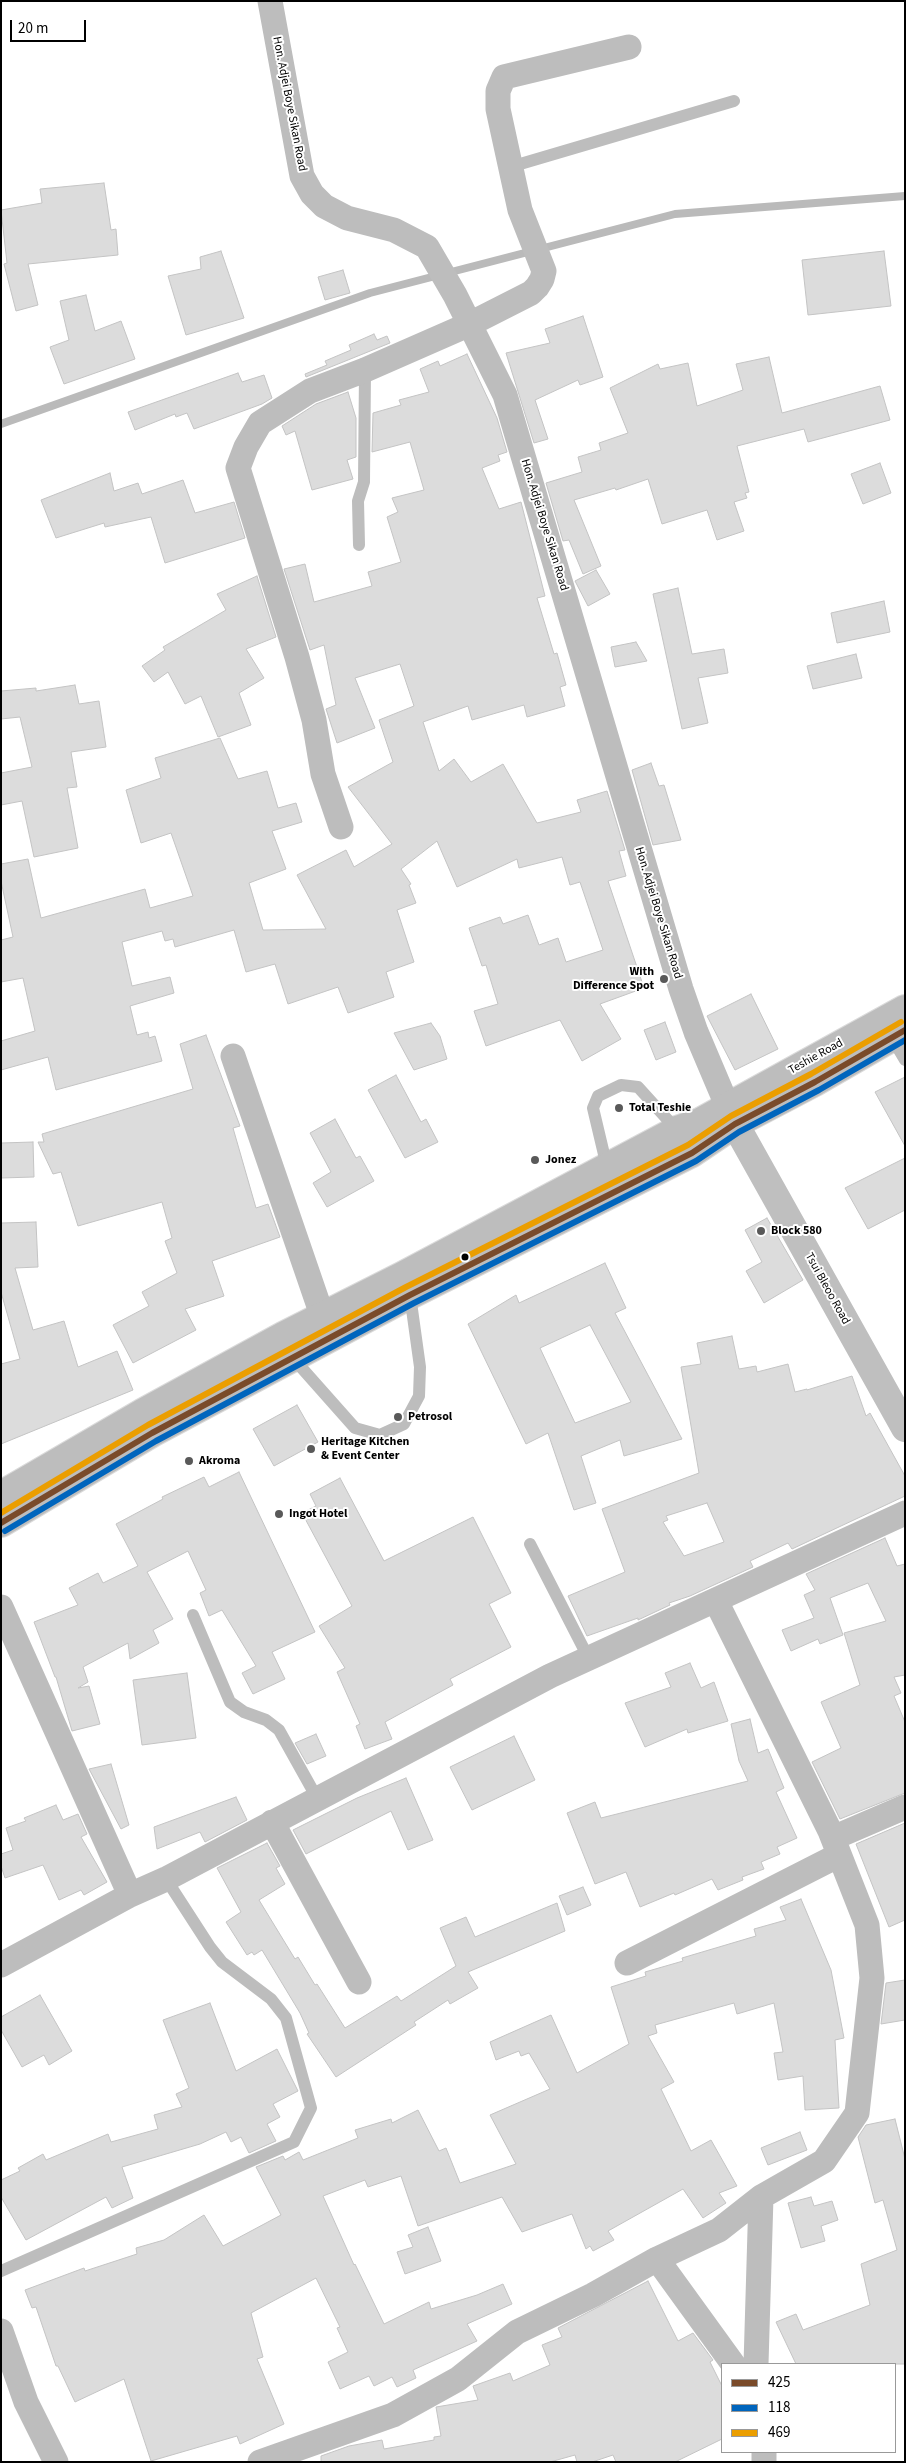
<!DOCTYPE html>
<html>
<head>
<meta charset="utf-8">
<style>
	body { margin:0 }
	#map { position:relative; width:906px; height:2463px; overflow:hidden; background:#fff; font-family:"Source Sans 3",sans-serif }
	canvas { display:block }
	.frame { position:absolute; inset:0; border:2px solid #000; pointer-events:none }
	.legend { position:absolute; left:721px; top:2363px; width:175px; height:90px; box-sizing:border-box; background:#fff; border:1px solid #999; margin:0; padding:6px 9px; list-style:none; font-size:15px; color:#000 }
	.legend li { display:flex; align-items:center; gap:10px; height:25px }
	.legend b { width:25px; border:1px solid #999 }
	.scale { position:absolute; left:10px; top:20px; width:76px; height:22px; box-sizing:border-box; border:2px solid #000; border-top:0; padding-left:6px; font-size:15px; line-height:18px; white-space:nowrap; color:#000; -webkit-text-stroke:4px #fff; paint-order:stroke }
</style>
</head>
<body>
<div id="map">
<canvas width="906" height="2463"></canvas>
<div class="frame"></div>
<ul class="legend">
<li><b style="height:6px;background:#7a4b2a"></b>425</li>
<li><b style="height:6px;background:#0065bd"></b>118</li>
<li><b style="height:6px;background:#eb9e00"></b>469</li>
</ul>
<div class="scale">20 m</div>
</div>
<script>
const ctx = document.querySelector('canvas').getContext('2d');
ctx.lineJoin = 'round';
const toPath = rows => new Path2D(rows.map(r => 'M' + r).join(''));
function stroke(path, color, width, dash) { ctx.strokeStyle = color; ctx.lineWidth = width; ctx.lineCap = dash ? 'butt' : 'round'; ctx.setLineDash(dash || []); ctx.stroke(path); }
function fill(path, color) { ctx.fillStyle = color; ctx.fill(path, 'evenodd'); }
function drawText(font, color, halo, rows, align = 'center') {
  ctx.font = font + ' "Source Sans 3",sans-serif'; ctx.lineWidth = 4; ctx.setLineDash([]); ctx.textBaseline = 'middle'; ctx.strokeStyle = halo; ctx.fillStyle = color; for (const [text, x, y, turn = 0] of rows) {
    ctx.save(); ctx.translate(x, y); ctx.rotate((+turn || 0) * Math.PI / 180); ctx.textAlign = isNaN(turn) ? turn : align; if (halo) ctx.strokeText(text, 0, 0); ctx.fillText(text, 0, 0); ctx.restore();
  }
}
const stream = toPath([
	[1,424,370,293,675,214,905,196]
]);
const building = toPath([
	[104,183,111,230,116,229,118,255,28,264,38,305,16,311,4,264,7,263,1,210,42,203,40,189,104,183],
	[221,251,244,318,186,335,168,276,201,269,200,257,221,251],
	[884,251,891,306,808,315,802,260,884,251],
	[343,270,350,293,325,300,318,277,343,270],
	[86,295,95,331,121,321,135,359,64,384,50,347,69,340,60,301,86,295],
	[583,316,603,377,580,385,578,380,535,400,548,439,534,443,506,353,550,343,545,329,583,316],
	[374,334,377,340,387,336,390,343,306,377,305,374,327,365,325,361,351,350,349,345,374,334],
	[467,354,497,418,507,452,498,455,500,461,482,468,499,509,521,502,545,596,537,598,554,654,557,653,566,685,560,687,565,706,527,717,524,705,472,720,468,706,423,722,439,771,454,759,471,782,503,764,537,823,581,812,577,800,607,791,625,850,619,851,626,876,608,881,644,988,600,1004,621,1039,582,1061,560,1020,486,1046,474,1011,498,1004,486,965,482,966,469,928,500,917,503,924,528,915,539,945,558,938,566,962,603,950,580,882,570,885,562,857,519,868,517,859,457,887,437,841,401,869,411,884,409,885,416,903,397,910,414,962,386,972,394,997,348,1013,338,987,288,1004,275,964,246,972,234,930,175,947,173,939,165,941,162,931,122,942,132,986,170,977,174,993,130,1006,137,1035,148,1032,149,1038,155,1036,162,1061,56,1090,48,1057,1,1070,1,1041,35,1031,23,978,1,982,1,940,13,937,1,881,1,864,28,859,41,918,145,889,150,908,193,896,171,833,141,843,126,790,161,778,155,758,220,738,238,779,267,771,278,808,296,803,302,822,272,831,286,869,249,883,263,930,326,929,297,875,346,850,354,867,392,844,348,787,393,762,379,720,414,706,400,664,355,678,375,728,337,743,326,709,336,705,324,645,310,650,284,569,305,564,314,602,372,586,368,572,401,562,387,517,398,512,392,498,424,490,410,442,372,452,373,413,401,405,399,400,429,392,420,369,438,361,440,366,467,354],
	[769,357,782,413,880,386,890,420,808,442,804,429,737,446,749,492,745,493,747,498,734,502,744,531,717,540,707,510,662,524,648,479,616,490,615,488,574,500,601,566,583,574,569,540,563,541,546,483,582,472,578,457,601,450,599,443,628,433,610,388,658,364,660,369,688,363,697,406,743,390,736,364,769,357],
	[238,373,242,382,264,375,272,398,262,404,194,429,187,413,176,417,175,414,135,430,128,412,238,373],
	[348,392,356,418,356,457,347,460,353,479,312,490,295,431,286,435,282,426,316,404,348,392],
	[880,463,891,493,863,504,851,474,880,463],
	[110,473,114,491,138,483,142,494,183,480,195,513,234,502,245,538,165,563,151,517,105,527,104,523,56,538,41,500,110,473],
	[596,570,610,594,588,606,575,581,596,570],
	[257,576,276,637,246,649,264,678,239,693,251,725,218,737,201,696,185,704,168,672,154,682,142,666,165,650,163,647,226,610,217,594,257,576],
	[678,588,692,654,724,649,728,673,698,678,708,723,682,729,653,594,678,588],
	[884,601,890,632,837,643,831,613,884,601],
	[636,642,647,661,615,667,611,647,636,642],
	[856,654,862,678,813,689,807,666,856,654],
	[75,685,79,704,99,701,106,747,71,752,77,787,67,788,78,848,34,857,22,801,1,805,1,773,32,767,20,717,1,719,1,691,36,688,36,691,75,685],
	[651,763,659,786,664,785,681,840,653,845,632,770,651,763],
	[751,994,778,1049,735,1070,707,1016,751,994],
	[665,1022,676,1052,656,1060,644,1030,665,1022],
	[431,1023,440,1036,447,1059,414,1070,394,1033,431,1023],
	[206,1035,240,1126,233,1128,256,1208,268,1204,280,1237,212,1261,224,1296,185,1309,196,1330,133,1363,113,1325,149,1306,142,1292,177,1273,165,1241,172,1238,162,1202,78,1226,61,1172,53,1174,38,1142,44,1142,42,1134,193,1089,180,1044,206,1035],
	[396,1075,421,1122,426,1119,438,1142,405,1158,368,1090,396,1075],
	[905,1077,905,1146,875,1092,905,1077],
	[335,1119,356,1158,360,1156,374,1181,327,1207,313,1183,331,1172,310,1133,335,1119],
	[33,1142,34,1177,1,1178,1,1143,33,1142],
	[905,1158,905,1210,868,1229,845,1188,905,1158],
	[767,1218,803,1280,764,1303,746,1271,762,1262,745,1230,767,1218],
	[36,1222,38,1267,15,1268,33,1330,64,1321,78,1367,117,1351,133,1390,1,1444,1,1364,20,1359,1,1292,1,1223,36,1222],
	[605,1263,626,1308,615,1313,682,1439,624,1456,620,1440,581,1456,596,1503,574,1510,548,1433,526,1444,468,1324,516,1295,519,1303,605,1263],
	[590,1325,631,1402,575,1423,540,1348,590,1325],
	[732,1336,739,1369,756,1366,757,1372,788,1364,795,1392,807,1389,807,1390,852,1376,866,1416,870,1413,905,1476,905,1496,792,1549,788,1543,750,1561,753,1567,690,1596,669,1603,670,1605,638,1620,638,1618,587,1636,568,1596,625,1572,602,1509,699,1473,681,1367,701,1364,697,1343,732,1336],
	[707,1503,724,1542,684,1556,663,1522,668,1520,666,1516,707,1503],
	[297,1405,318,1442,274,1466,253,1429,297,1405],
	[239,1472,315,1632,272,1652,285,1679,253,1694,242,1673,256,1666,222,1610,209,1616,200,1593,206,1590,188,1551,147,1572,173,1619,153,1630,159,1643,130,1659,128,1643,83,1667,88,1682,78,1688,89,1686,100,1724,72,1731,56,1677,55,1677,34,1622,78,1605,69,1588,98,1573,103,1583,138,1566,116,1524,163,1499,162,1497,204,1477,209,1487,239,1472],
	[340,1478,384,1561,473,1517,511,1593,489,1604,511,1647,450,1679,453,1685,385,1722,392,1739,365,1749,356,1726,360,1724,337,1672,345,1668,319,1626,352,1606,302,1513,316,1506,310,1494,340,1478],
	[885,1538,897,1566,905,1564,905,1675,894,1677,901,1693,894,1696,905,1722,905,1793,840,1819,812,1762,841,1748,821,1702,860,1685,844,1633,886,1621,868,1583,830,1598,843,1635,820,1644,818,1639,791,1651,782,1630,814,1618,804,1595,815,1590,806,1574,885,1538],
	[690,1663,701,1688,714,1682,728,1721,688,1733,687,1729,645,1747,625,1703,671,1687,665,1673,690,1663],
	[187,1673,196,1738,142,1745,133,1680,187,1673],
	[750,1719,758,1753,768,1749,784,1788,776,1792,797,1838,777,1847,780,1854,761,1862,764,1869,742,1877,743,1880,718,1890,712,1879,675,1895,674,1893,640,1907,626,1872,595,1884,567,1813,595,1802,601,1818,748,1781,739,1761,731,1724,750,1719],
	[316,1734,326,1756,307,1764,295,1743,316,1734],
	[514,1736,535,1780,472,1810,450,1767,514,1736],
	[111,1764,129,1825,121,1829,89,1769,111,1764],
	[406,1778,433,1840,408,1850,391,1811,306,1854,293,1830,357,1798,406,1778],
	[236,1797,247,1820,205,1842,200,1832,157,1849,154,1827,236,1797],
	[56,1805,63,1820,78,1814,87,1834,81,1837,107,1882,84,1895,81,1890,59,1900,43,1865,5,1878,1,1866,1,1854,13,1850,6,1828,26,1821,24,1818,56,1805],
	[905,1823,905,1920,889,1927,856,1844,905,1823],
	[267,1843,280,1866,276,1868,285,1884,259,1900,295,1959,298,1957,315,1985,317,1984,345,2028,397,1996,401,2001,456,1966,440,1928,466,1917,475,1937,557,1903,565,1931,468,1972,478,1988,450,2004,448,2000,414,2022,416,2025,336,2077,307,2034,309,2033,300,2013,262,1950,254,1955,252,1952,247,1955,226,1922,241,1912,217,1868,267,1843],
	[583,1887,591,1905,567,1915,559,1896,583,1887],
	[801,1899,831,1970,844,2038,835,2040,839,2108,805,2110,803,2076,778,2080,774,2053,783,2052,774,2003,737,2014,734,2003,655,2025,657,2033,648,2036,674,2082,661,2089,691,2151,711,2140,737,2186,719,2193,726,2203,703,2218,683,2189,608,2231,614,2240,593,2251,590,2246,586,2249,572,2214,522,2232,502,2197,418,2226,401,2176,368,2187,365,2180,323,2196,354,2265,355,2264,384,2324,429,2302,431,2309,477,2295,503,2284,512,2304,467,2324,477,2341,413,2370,416,2378,397,2387,392,2377,374,2386,369,2376,340,2389,328,2362,348,2352,337,2328,340,2327,316,2278,251,2313,263,2357,257,2359,284,2424,240,2444,237,2436,151,2461,124,2379,75,2402,58,2366,56,2366,36,2307,32,2308,25,2290,84,2268,85,2271,137,2254,136,2248,164,2240,204,2215,223,2246,281,2215,256,2167,283,2156,285,2160,299,2152,303,2160,358,2138,355,2130,391,2119,392,2123,418,2110,439,2151,446,2148,460,2183,516,2164,490,2115,550,2089,529,2053,521,2056,519,2051,496,2060,490,2042,551,2015,577,2073,629,2044,611,1987,646,1976,645,1972,683,1961,682,1958,756,1936,754,1929,786,1920,780,1907,801,1899],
	[905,1980,905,2020,881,2024,886,1983,905,1980],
	[40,1995,72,2051,49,2065,44,2055,22,2067,1,2030,1,2017,40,1995],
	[210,2003,236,2071,277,2049,298,2091,273,2104,280,2117,267,2124,276,2141,249,2153,241,2137,231,2142,226,2132,200,2144,122,2167,133,2198,112,2208,106,2197,26,2240,1,2197,1,2180,20,2171,18,2168,43,2154,46,2160,108,2134,111,2142,158,2129,154,2115,182,2107,176,2094,189,2088,163,2020,210,2003],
	[895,2119,905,2159,905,2364,796,2364,776,2322,796,2314,803,2330,870,2305,861,2264,897,2250,883,2200,875,2203,858,2137,866,2125,895,2119],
	[800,2132,807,2150,768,2165,761,2148,800,2132],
	[811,2197,814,2206,832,2201,838,2220,821,2226,825,2241,801,2248,788,2203,811,2197],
	[428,2227,441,2261,405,2274,397,2252,413,2247,408,2235,428,2227],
	[648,2281,678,2341,693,2333,713,2360,710,2362,722,2386,722,2439,675,2462,616,2462,613,2455,592,2462,577,2462,575,2455,550,2462,321,2462,321,2456,349,2446,382,2440,384,2449,434,2440,434,2437,441,2436,436,2407,478,2400,473,2386,510,2373,513,2381,550,2365,542,2345,562,2337,558,2328,648,2281]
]);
const lane = toPath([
	[510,167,734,101],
	[359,545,358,501,364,482,365,370],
	[892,1038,905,1060],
	[607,1167,593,1108,598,1096,621,1085,638,1087,677,1130],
	[292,1357,355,1428,380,1435,404,1424,419,1396,420,1367,410,1295],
	[530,1544,589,1659],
	[193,1615,230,1702,244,1712,266,1720,279,1730,317,1798],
	[1,2271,294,2142,311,2108,286,2018,271,1999,222,1962,210,1947,166,1879]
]);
const street = toPath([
	[270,1,302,176,312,194,324,206,347,218,394,230,427,247,455,295,505,395,681,989,696,1032,735,1124],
	[341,827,323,774,314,720,297,657,238,468,246,447,260,423,310,391,365,370,470,324,531,293,537,287,542,279,544,271,520,210,498,109,498,91,504,77,629,47],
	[233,1056,322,1315],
	[1,1607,130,1895],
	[272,1822,359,1982],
	[833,1838,905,1807],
	[627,1963,839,1855],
	[1,1965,130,1895,166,1879,550,1676,905,1513],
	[657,2259,733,2364],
	[1,2331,26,2402,56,2462],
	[756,2364,761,2197],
	[260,2462,393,2415,458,2379,517,2332,593,2295,657,2259,719,2230,761,2197,824,2161,857,2113,872,1978,867,1925,830,1831,716,1601],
	[764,2462,764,2452]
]);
const secondary = toPath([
	[735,1124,905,1428]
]);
const primary = toPath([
	[1,1495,142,1413,283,1336,402,1276,677,1130,700,1122,905,1009],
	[1,1523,152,1433,410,1295,692,1153,735,1124,815,1082,905,1030]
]);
const bus1 = toPath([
	[1,1523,152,1433,410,1295,692,1153,735,1124,815,1082,905,1030]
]);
const bus2 = toPath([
	[5,1531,156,1441,414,1303,696,1161,739,1132,819,1090,905,1040]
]);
const bus3 = toPath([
	[1,1513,148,1425,406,1287,688,1145,731,1116,811,1074,901,1022]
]);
const markers = [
	[664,979,5,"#595959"],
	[619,1108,5,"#595959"],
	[535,1160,5,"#595959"],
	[761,1231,5,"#595959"],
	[465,1257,4.5,"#000"],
	[398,1417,5,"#595959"],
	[311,1449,5,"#595959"],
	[189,1461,5,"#595959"],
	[279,1514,5,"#595959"]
];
const streetNames = [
	["Hon. Adjei Boye Sikan Road",289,104,79],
	["Hon. Adjei Boye Sikan Road",544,525,73],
	["Hon. Adjei Boye Sikan Road",658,913,73],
	["Teshie Road",816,1057,-29],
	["Tsui Bleoo Road",827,1289,61]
];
const poiNames = [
	["With",654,972,"right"],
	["Difference Spot",654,986,"right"],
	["Total Teshie",629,1108],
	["Jonez",545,1160],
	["Block 580",771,1231],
	["Petrosol",408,1417],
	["Heritage Kitchen",321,1442],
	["& Event Center",321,1456],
	["Akroma",199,1461],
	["Ingot Hotel",289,1514]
];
stroke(stream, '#bababa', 8);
fill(building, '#dcdcdc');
stroke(building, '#c4c4c4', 1);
stroke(primary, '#dbdbdb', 30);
stroke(lane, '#bdbdbd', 12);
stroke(street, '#bdbdbd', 25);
stroke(secondary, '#bfbfbf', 28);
stroke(primary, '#bdbdbd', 28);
stroke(bus1, '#7a4b2a', 6);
stroke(bus2, '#0065bd', 6);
stroke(bus3, '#eb9e00', 6);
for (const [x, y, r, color] of markers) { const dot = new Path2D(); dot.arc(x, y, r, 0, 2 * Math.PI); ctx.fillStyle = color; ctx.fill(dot); stroke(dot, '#fff', 2); }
drawText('12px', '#000', '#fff', streetNames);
drawText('bold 12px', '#000', '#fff', poiNames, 'left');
</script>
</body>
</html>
